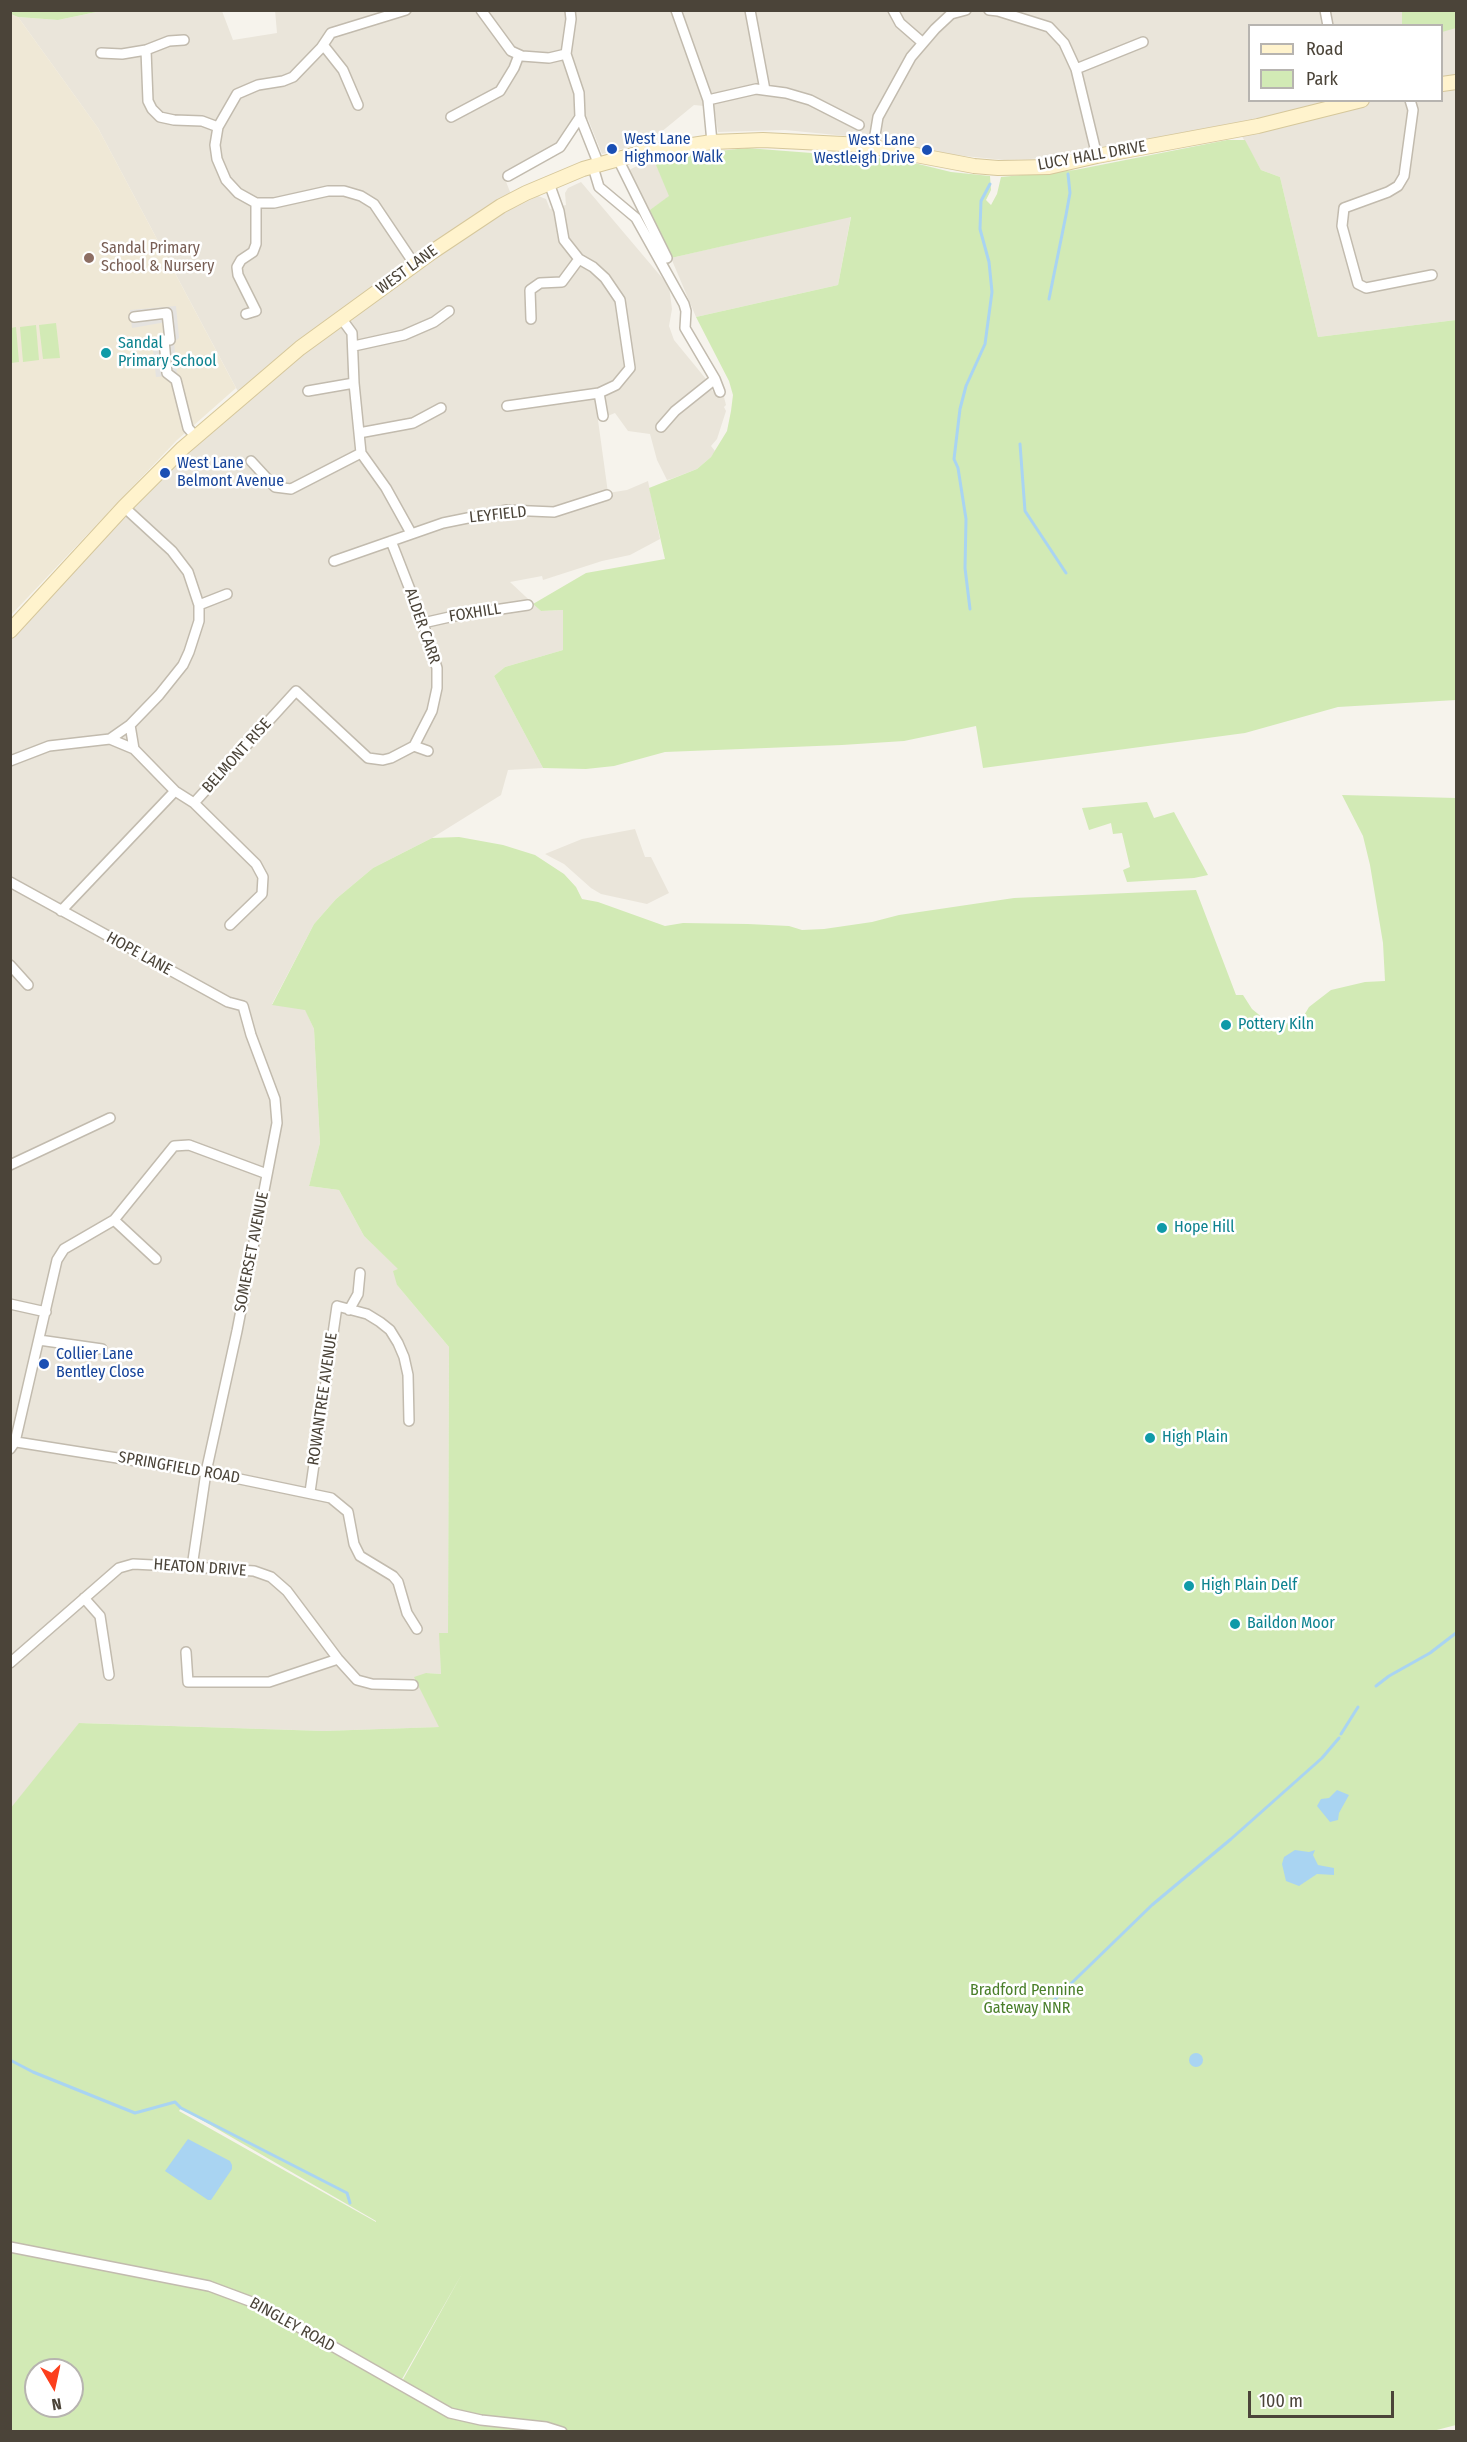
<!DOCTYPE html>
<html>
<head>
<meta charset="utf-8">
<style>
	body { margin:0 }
	#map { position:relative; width:1467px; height:2442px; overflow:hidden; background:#f6f3ec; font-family:"Fira Sans Condensed",sans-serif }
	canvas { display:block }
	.frame { position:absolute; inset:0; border:12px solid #4b4439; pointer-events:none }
	.legend { position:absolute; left:1248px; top:24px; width:195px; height:78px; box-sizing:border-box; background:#fff; border:2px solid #b7b4b0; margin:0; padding:8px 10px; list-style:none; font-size:18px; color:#4b4439 }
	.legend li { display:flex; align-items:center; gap:12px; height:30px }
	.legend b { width:30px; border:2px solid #b7b4b0 }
	.north { position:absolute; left:24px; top:2358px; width:60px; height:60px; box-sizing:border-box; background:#fff; border:2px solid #b7b4b0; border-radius:50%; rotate:171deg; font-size:16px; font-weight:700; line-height:24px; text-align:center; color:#4b4439 }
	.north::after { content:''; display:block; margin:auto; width:21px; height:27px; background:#fc3f1d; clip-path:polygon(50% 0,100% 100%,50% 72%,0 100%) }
	.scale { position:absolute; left:1248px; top:2391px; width:146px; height:27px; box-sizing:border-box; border:3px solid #4b4439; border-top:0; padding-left:8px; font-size:18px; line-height:21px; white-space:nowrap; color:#4b4439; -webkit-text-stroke:4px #fff; paint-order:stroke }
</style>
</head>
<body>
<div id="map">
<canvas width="1467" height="2442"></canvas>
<div class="frame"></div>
<ul class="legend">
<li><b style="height:8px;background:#fff3cd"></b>Road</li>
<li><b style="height:16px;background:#d2eab5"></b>Park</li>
</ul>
<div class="north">N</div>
<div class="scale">100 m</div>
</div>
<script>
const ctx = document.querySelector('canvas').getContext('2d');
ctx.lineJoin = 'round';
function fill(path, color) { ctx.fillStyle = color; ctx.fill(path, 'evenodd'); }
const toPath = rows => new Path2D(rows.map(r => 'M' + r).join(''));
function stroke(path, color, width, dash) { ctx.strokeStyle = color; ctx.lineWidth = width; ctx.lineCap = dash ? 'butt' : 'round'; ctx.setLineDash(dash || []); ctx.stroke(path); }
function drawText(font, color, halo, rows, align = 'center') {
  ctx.font = font + ' "Fira Sans Condensed",sans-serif'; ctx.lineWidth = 5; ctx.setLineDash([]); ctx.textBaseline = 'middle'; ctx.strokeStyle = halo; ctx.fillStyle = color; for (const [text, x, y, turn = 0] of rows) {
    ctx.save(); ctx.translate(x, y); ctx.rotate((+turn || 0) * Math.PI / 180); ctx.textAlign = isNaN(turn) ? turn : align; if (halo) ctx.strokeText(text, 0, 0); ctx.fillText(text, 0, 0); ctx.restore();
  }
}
const residential = toPath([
	[275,10,1456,11,1456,320,1318,337,1280,177,1261,170,1235,124,1052,158,1004,160,944,154,881,139,857,137,785,130,718,132,714,107,694,105,649,142,602,154,588,119,570,124,553,147,521,172,508,169,503,174,516,207,538,196,546,199,550,209,566,205,565,193,568,188,581,182,669,286,672,309,669,326,674,340,706,379,665,415,657,425,710,388,717,396,723,393,726,405,724,407,726,411,717,439,711,446,715,451,711,457,697,469,671,479,667,480,657,460,650,434,628,431,615,413,598,420,608,493,627,490,648,481,660,539,630,555,602,561,543,580,542,576,510,582,541,611,563,610,563,650,505,667,494,676,543,768,508,770,501,795,432,838,373,868,336,899,314,924,272,1004,305,1009,314,1029,320,1143,309,1186,339,1190,364,1236,399,1269,397,1285,449,1347,448,1633,440,1634,441,1674,426,1673,440,1727,324,1731,80,1723,11,1809,11,638,121,519,243,401,98,128,18,17,58,20,101,11,222,11,233,40,277,33],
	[1250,26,1442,26,1442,100,1250,100],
	[653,158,670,196,647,212,627,171],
	[851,216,838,285,696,317,671,258],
	[635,829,645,857,651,857,669,893,647,904,601,894,591,888,564,864,545,854,582,839]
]);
const education = toPath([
	[11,14,18,17,98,128,236,388,177,440,11,615]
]);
const green = toPath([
	[10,11,11,10,101,11,58,20,18,17,11,14],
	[1402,11,1456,11,1456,28,1442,32,1442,26,1402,25],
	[1227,140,1245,140,1261,170,1280,177,1318,337,1456,320,1456,700,1338,707,1245,733,983,768,976,726,904,741,842,745,665,752,614,766,586,769,543,768,494,676,505,667,563,650,563,610,541,611,533,604,586,573,665,559,649,488,697,469,711,457,727,431,731,411,733,395,729,381,696,317,838,285,851,217,671,258,647,212,669,196,653,158,747,148,902,160,951,172,990,176,991,190,986,200,991,205,997,194,1001,177,1075,170],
	[56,323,60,358,43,359,39,325],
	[36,325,39,360,23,362,20,327],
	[16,327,19,362,11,363,11,328],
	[1342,795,1456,798,1456,2425,1429,2432,11,2431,10,1809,79,1723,324,1731,439,1727,414,1677,426,1673,441,1674,439,1633,448,1633,449,1347,397,1285,393,1271,398,1269,364,1236,339,1190,309,1186,320,1143,314,1029,305,1010,272,1005,314,924,336,899,373,868,432,838,459,837,503,845,535,855,564,874,576,887,582,899,598,902,665,926,683,923,748,924,789,926,802,930,824,929,872,922,899,915,1014,898,1196,890,1236,995,1243,995,1252,1009,1263,1018,1279,1020,1297,1027,1309,1007,1331,990,1365,982,1385,981,1383,943,1370,865,1363,836],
	[181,2108,376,2221,376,2222,179,2111],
	[463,2272,400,2385,262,2302,402,2379],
	[36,2370,72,2370,72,2406,36,2406],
	[1147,802,1154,818,1174,812,1208,875,1194,878,1127,882,1123,870,1130,867,1122,833,1113,834,1111,823,1089,830,1082,808]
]);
const parking = toPath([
	[176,306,179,338,174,342,177,375,156,377,152,341,161,340,161,336,167,335,166,322,132,328,130,310]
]);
const water = toPath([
	[1337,1790,1349,1795,1339,1813,1338,1820,1330,1822,1317,1806,1321,1799,1329,1798],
	[1295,1850,1309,1852,1315,1850,1313,1855,1318,1865,1334,1868,1334,1875,1317,1874,1299,1886,1286,1881,1282,1864,1284,1857],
	'1189 2060a7 7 0 1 1 14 0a7 7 0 1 1-14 0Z',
	[188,2139,230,2161,232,2165,232,2169,211,2200,208,2200,165,2171]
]);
const stream = toPath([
	[1049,299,1066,215,1070,193,1068,174],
	[1020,444,1025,511,1066,573],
	[970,609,965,568,966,519,958,468,954,459,960,409,966,386,985,344,992,292,989,262,980,229,981,201,990,184],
	[1376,1686,1389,1676,1430,1653,1456,1633],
	[1341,1734,1358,1707],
	[1051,2003,1152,1905,1231,1839,1322,1758,1339,1738],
	[10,2060,33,2072,135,2113,175,2102,181,2108,347,2193,350,2203]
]);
const street = toPath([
	[406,10,331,33,321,48,293,77,283,81,258,85,237,94,218,127,215,145,217,159,226,180,238,193,256,203,274,203,328,191,344,191,361,196,374,204,415,265],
	[481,10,511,51,522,56,549,58,566,54],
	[570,10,571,19,566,54,579,93,580,117,599,165],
	[676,10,708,100],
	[750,10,765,90],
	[893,10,900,23,923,43],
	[989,10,998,11,1049,27,1064,43,1076,69,1097,156],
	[1325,10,1328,26],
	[184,40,169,41,146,50,148,101,152,109,160,117,174,120,202,121,218,127],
	[324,46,343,70,358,105],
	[101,53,122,54,146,50],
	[1076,69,1143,42],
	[1410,100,1413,110,1404,176,1398,186,1388,192,1344,208,1342,226,1358,284,1366,288,1432,275],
	[451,117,500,91,514,68,519,55],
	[712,142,708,100,756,89,786,93,810,100,859,125],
	[873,147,878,117,911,57,935,29,951,14,966,10],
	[618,159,667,258],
	[593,167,599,187,636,218,684,304,686,311,685,328,715,379,675,411,661,427],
	[508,176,560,147,580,117],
	[246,314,256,311,238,275,237,267,241,260,253,252,256,244,256,203],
	[134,317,167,313,170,340,164,340,167,373,176,380,188,428,196,437],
	[341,318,352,333,354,383,361,453,386,488,411,533],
	[531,319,530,290,540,283,562,282,579,259],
	[354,346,404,335,434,322,449,311],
	[715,379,720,392],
	[308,391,354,383],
	[599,393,603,416],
	[507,406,599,393,616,385,630,368,620,300,605,278,593,267,579,259,564,240,559,211,549,183],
	[359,433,413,423,441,408],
	[251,461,275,487,291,489,361,453],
	[391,541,423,623,437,668,437,688,432,711,414,746],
	[334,561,443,523,507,510,554,512,607,495],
	[199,605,227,594],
	[423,623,454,616,528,605],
	[110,739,134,749,130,725],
	[134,749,175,791],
	[10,761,49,746,110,739,130,725,159,695,183,665,189,652,199,621,199,605,188,572,172,551,124,507],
	[194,803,256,864,263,877,262,894,230,925],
	[10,882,228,1002,243,1006,251,1035,275,1099,277,1123,237,1331,206,1472,192,1567],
	[61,911,175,791,194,803,296,691,368,758,383,760,391,758,414,746,428,751],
	[10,965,28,985],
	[10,1165,110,1118],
	[114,1220,156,1259],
	[10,1304,46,1312],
	[349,1310,358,1294,360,1273],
	[39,1340,102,1349],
	[10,1441,206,1472,331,1498,348,1512,354,1544,360,1556,393,1576,398,1582,407,1613,417,1629],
	[10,1449,15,1442,57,1260,64,1249,114,1220,174,1146,189,1145,267,1174],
	[310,1492,337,1306,367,1314,380,1322,390,1330,398,1343,404,1357,408,1375,409,1421],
	[84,1598,100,1616,109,1675],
	[186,1652,188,1682,269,1682,338,1659],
	[10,1663,119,1568,133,1564,192,1567,254,1571,271,1577,287,1591,338,1659,357,1680,372,1684,413,1685],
	[10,2247,209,2286,260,2305,450,2413,481,2420,546,2427,562,2432]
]);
const secondary = toPath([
	[1442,84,1456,82],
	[10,631,124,507,183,448,300,348,432,252,501,206,526,193,583,169,640,153,712,142,763,140,863,145,974,166,998,168,1049,167,1097,156,1258,126,1362,100]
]);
const markers = [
	[612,149,6,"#1a4fb4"],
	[927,150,6,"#1a4fb4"],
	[89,258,6,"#8d6e63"],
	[106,353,6,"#0f9aa8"],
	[165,473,6,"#1a4fb4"],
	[1226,1025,6,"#0f9aa8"],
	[1162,1228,6,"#0f9aa8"],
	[44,1364,6,"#1a4fb4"],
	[1150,1438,6,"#0f9aa8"],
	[1189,1586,6,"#0f9aa8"],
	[1235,1624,6,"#0f9aa8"]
];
const transitNames = [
	["West Lane",624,140],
	["Highmoor Walk",624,158],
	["West Lane",915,141,"right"],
	["Westleigh Drive",915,159,"right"],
	["West Lane",177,464],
	["Belmont Avenue",177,482],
	["Collier Lane",56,1355],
	["Bentley Close",56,1373]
];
const streetNames = [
	["LUCY HALL DRIVE",1092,156,-10],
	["WEST LANE",407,270,-36],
	["LEYFIELD",498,515,-6],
	["FOXHILL",475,613,-9],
	["ALDER CARR",422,626,71],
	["BELMONT RISE",237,756,-48],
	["HOPE LANE",139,954,29],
	["SOMERSET AVENUE",252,1252,-79],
	["ROWANTREE AVENUE",323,1399,-82],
	["SPRINGFIELD ROAD",179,1468,10],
	["HEATON DRIVE",200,1568,4],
	["BINGLEY ROAD",292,2325,29]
];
const educationNames = [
	["Sandal Primary",101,249],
	["School & Nursery",101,267]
];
const cultureNames = [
	["Sandal",118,344],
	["Primary School",118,362],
	["Pottery Kiln",1238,1025],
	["Hope Hill",1174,1228],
	["High Plain",1162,1438],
	["High Plain Delf",1201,1586],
	["Baildon Moor",1247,1624]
];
const parkNames = [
	["Bradford Pennine",1027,1991],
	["Gateway NNR",1027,2009]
];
fill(residential, '#eae5da');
fill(education, '#efe8d6');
fill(green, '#d2eab5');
fill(parking, '#e5e3e0');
fill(water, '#a9d4f2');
stroke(stream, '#a9d4f2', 3);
stroke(street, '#c2bbae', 12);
stroke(secondary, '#d6c79b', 16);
stroke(street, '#fff', 9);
stroke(secondary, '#fff3cd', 14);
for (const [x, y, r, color] of markers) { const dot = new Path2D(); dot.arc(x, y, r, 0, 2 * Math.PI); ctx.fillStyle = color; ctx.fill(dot); stroke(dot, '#fff', 2); }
drawText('16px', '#164399', '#fff', transitNames, 'left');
drawText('16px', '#4b4439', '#fff', streetNames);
drawText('16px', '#785e54', '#fff', educationNames, 'left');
drawText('16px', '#0d838f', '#fff', cultureNames, 'left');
drawText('16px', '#4a7f2a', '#fff', parkNames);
</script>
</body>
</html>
